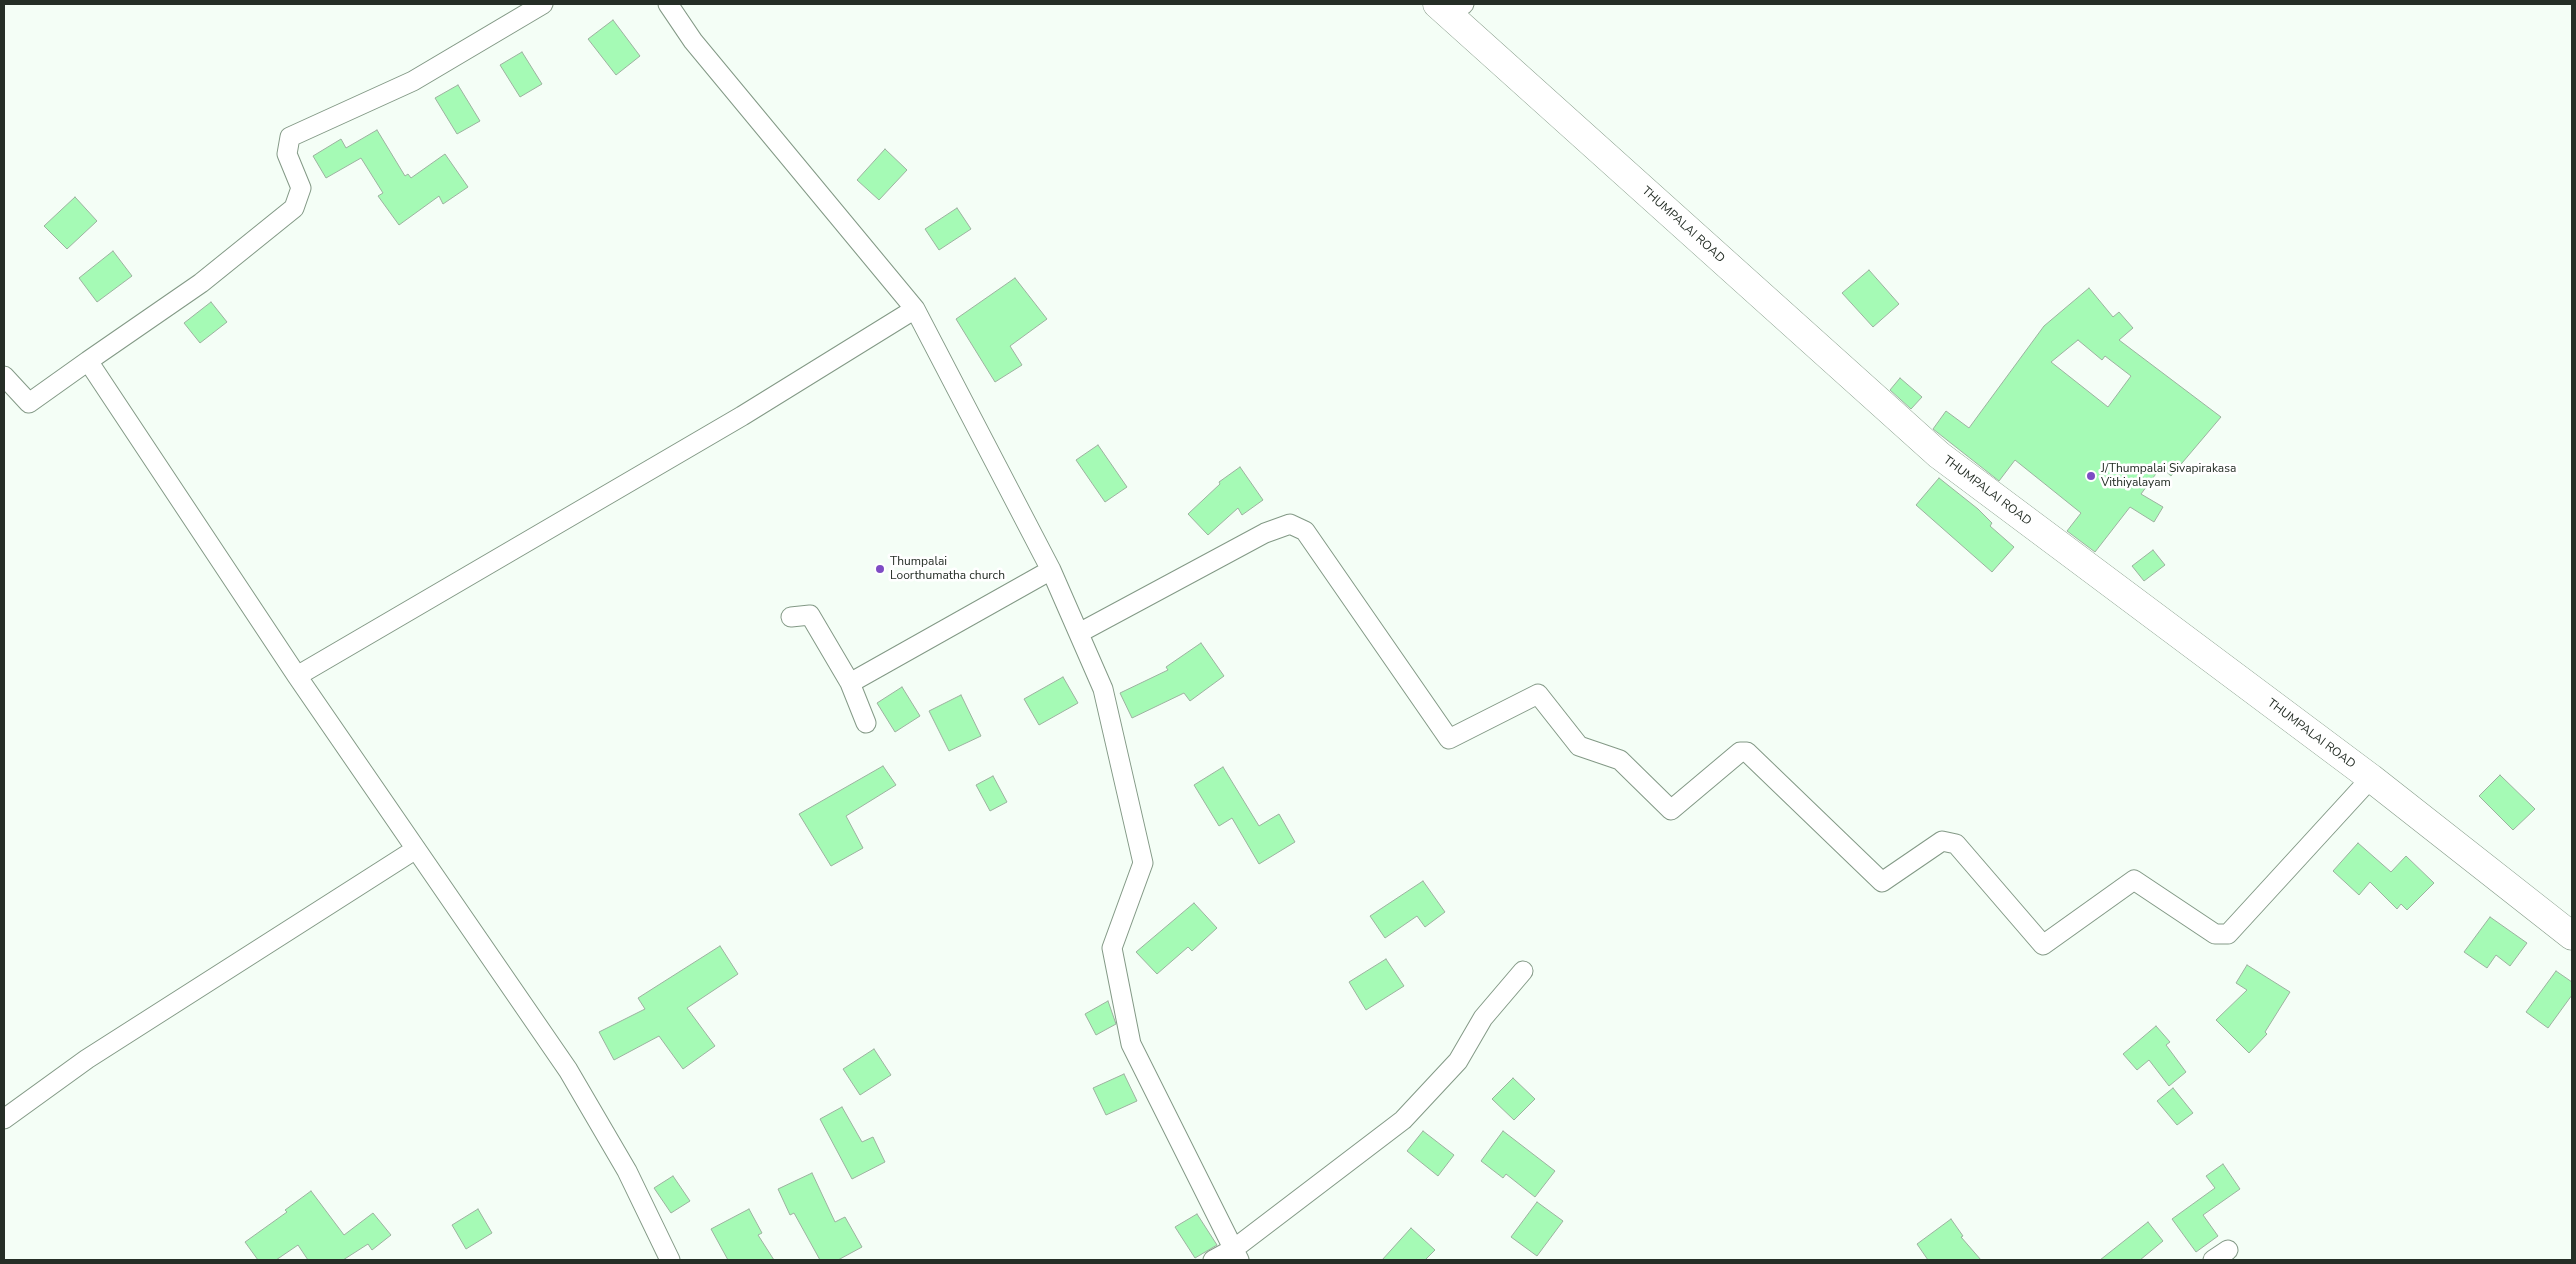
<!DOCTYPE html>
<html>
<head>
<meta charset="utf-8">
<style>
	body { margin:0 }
	#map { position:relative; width:2576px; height:1264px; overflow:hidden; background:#f4fef6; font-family:"Nunito Sans",sans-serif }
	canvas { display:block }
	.frame { position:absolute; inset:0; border:5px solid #252e26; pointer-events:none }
</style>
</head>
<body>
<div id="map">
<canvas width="2576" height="1264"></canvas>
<div class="frame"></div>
</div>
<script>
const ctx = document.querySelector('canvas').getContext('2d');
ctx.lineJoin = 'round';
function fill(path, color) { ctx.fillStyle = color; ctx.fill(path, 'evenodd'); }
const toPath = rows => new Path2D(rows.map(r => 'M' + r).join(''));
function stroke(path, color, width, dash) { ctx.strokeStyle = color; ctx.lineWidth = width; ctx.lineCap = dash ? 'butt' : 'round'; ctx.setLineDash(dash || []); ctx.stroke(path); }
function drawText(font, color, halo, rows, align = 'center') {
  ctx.font = font + ' "Nunito Sans",sans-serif'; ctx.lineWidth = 5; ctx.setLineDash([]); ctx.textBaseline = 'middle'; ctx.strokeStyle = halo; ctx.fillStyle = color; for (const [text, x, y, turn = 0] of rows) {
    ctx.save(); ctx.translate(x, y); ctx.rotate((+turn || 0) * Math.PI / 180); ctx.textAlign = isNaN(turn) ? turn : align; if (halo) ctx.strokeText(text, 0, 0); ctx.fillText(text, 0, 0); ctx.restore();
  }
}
const building = toPath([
	[613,20,640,56,616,75,588,39,613,20],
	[522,52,542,84,520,97,500,65,522,52],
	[458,85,480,121,457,134,435,98,458,85],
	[377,130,405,176,408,174,411,178,445,154,468,187,443,204,439,196,399,225,378,196,383,193,361,158,326,178,313,156,341,139,346,148,377,130],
	[885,149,907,170,879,200,857,180,885,149],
	[75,197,97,221,67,249,44,226,75,197],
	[957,208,971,229,939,250,925,229,957,208],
	[113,251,132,276,97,302,79,278,113,251],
	[1869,270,1899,304,1873,327,1842,293,1869,270],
	[1015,278,1047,319,1010,346,1022,365,995,382,956,319,1015,278],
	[2089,288,2113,317,2119,312,2133,328,2119,340,2221,417,2171,476,2161,467,2141,494,2163,507,2154,522,2130,507,2095,552,2067,531,2081,513,2015,460,1999,481,1933,429,1946,411,1969,428,2044,326,2089,288],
	[2078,340,2102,360,2105,356,2131,376,2108,407,2051,362,2078,340],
	[211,302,227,322,200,343,184,323,211,302],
	[1900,378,1922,397,1911,409,1890,390,1900,378],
	[1098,445,1127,487,1105,502,1076,460,1098,445],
	[1240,467,1263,500,1242,515,1238,508,1208,535,1188,514,1220,484,1219,482,1240,467],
	[1939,478,1978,509,1992,523,1990,526,2014,547,1992,572,1916,505,1939,478],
	[2153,550,2165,565,2144,581,2132,566,2153,550],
	[1201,643,1224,676,1190,701,1184,693,1132,718,1120,693,1168,670,1166,667,1201,643],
	[1063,677,1078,703,1039,725,1024,699,1063,677],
	[902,687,920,716,895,732,877,703,902,687],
	[961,695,981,736,949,751,929,711,961,695],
	[883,766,896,785,846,816,863,848,831,866,799,814,883,766],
	[1223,767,1259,826,1279,814,1295,842,1259,864,1232,818,1219,826,1194,785,1223,767],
	[2500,775,2535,809,2513,830,2479,796,2500,775],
	[993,776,1007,802,990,811,976,785,993,776],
	[2358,843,2391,872,2406,856,2434,883,2407,910,2401,904,2397,909,2370,882,2359,895,2333,871,2358,843],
	[1423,881,1445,912,1425,927,1417,916,1385,938,1370,916,1423,881],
	[1194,903,1217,928,1192,951,1188,947,1157,974,1136,952,1194,903],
	[2490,917,2527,943,2510,966,2496,955,2487,968,2464,952,2490,917],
	[720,946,738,974,687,1008,715,1046,683,1069,659,1036,614,1060,599,1032,645,1009,638,998,720,946],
	[1386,959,1404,986,1366,1010,1349,982,1386,959],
	[2247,965,2290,992,2265,1032,2267,1034,2249,1053,2216,1020,2247,990,2236,983,2247,965],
	[2556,971,2572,982,2572,995,2548,1028,2526,1012,2556,971],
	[1108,1001,1116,1024,1096,1035,1085,1014,1108,1001],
	[2156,1026,2170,1042,2166,1045,2186,1072,2169,1086,2149,1060,2137,1070,2123,1054,2156,1026],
	[874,1049,891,1075,860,1095,843,1069,874,1049],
	[1124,1074,1137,1101,1106,1115,1093,1088,1124,1074],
	[1513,1078,1535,1099,1514,1120,1492,1099,1513,1078],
	[2173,1088,2193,1113,2177,1125,2157,1101,2173,1088],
	[842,1107,862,1142,873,1137,885,1162,852,1179,820,1119,842,1107],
	[1423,1131,1454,1155,1438,1176,1407,1151,1423,1131],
	[1503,1131,1555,1171,1535,1197,1506,1174,1503,1178,1481,1161,1503,1131],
	[2223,1164,2240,1189,2203,1215,2218,1236,2196,1252,2172,1219,2215,1188,2206,1176,2223,1164],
	[812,1173,835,1222,845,1217,862,1247,838,1260,820,1260,794,1213,790,1215,778,1189,812,1173],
	[673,1176,690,1201,671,1213,654,1188,673,1176],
	[311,1191,344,1235,373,1213,391,1235,372,1250,368,1244,343,1260,308,1260,298,1245,276,1260,258,1260,245,1242,287,1212,285,1210,311,1191],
	[1537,1202,1563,1221,1537,1256,1511,1237,1537,1202],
	[478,1209,492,1233,466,1249,452,1225,478,1209],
	[749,1209,762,1233,758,1235,774,1260,728,1260,711,1229,749,1209],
	[1197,1214,1217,1245,1195,1258,1175,1227,1197,1214],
	[1951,1219,1963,1236,1961,1237,1981,1260,1928,1260,1917,1244,1951,1219],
	[2148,1222,2163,1241,2140,1260,2100,1260,2148,1222],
	[1411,1228,1435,1250,1425,1260,1382,1260,1411,1228]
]);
const street = toPath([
	[543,4,413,81,290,137,287,154,301,188,294,208,201,283,88,361,297,676,568,1070,627,1171,670,1260],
	[668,4,693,41,915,309,1051,570,1103,689,1143,863,1112,948,1131,1044,1239,1260],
	[1449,15,1464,4],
	[4,376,29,403,88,361],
	[791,617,810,615,850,683,866,723],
	[1079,633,1265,533,1290,524,1305,531,1449,739,1538,694,1579,746,1620,760,1671,810,1740,752,1747,752,1882,882,1942,841,1956,844,2043,945,2134,880,2215,934,2228,934,2371,778],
	[297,676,742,416,915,309],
	[850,683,1051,570],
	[4,1119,87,1059,416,849],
	[1213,1260,1235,1248,1403,1120,1458,1061,1483,1018,1523,971],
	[2213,1260,2228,1250]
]);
const secondary = toPath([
	[1437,4,1939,455,2371,778,2572,936]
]);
const markers = [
	[2091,476,5,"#7e4cc4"],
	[880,569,5,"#7e4cc4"]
];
const streetNames = [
	["THUMPALAI ROAD",1683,225,42],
	["THUMPALAI ROAD",1987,491,37],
	["THUMPALAI ROAD",2311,734,37]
];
const poiNames = [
	["J/Thumpalai Sivapirakasa",2101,469],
	["Vithiyalayam",2101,483],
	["Thumpalai",890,562],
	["Loorthumatha church",890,576]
];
fill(building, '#a5fab5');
stroke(building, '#9cb29f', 1);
stroke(street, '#839986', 21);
stroke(secondary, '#839986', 29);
stroke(street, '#fff', 19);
stroke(secondary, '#fff', 28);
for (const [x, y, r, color] of markers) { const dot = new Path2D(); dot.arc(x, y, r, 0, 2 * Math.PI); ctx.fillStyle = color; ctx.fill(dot); stroke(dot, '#fff', 2); }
drawText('12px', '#252e26', '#fff', streetNames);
drawText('12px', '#252e26', '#fff', poiNames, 'left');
</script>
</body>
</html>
